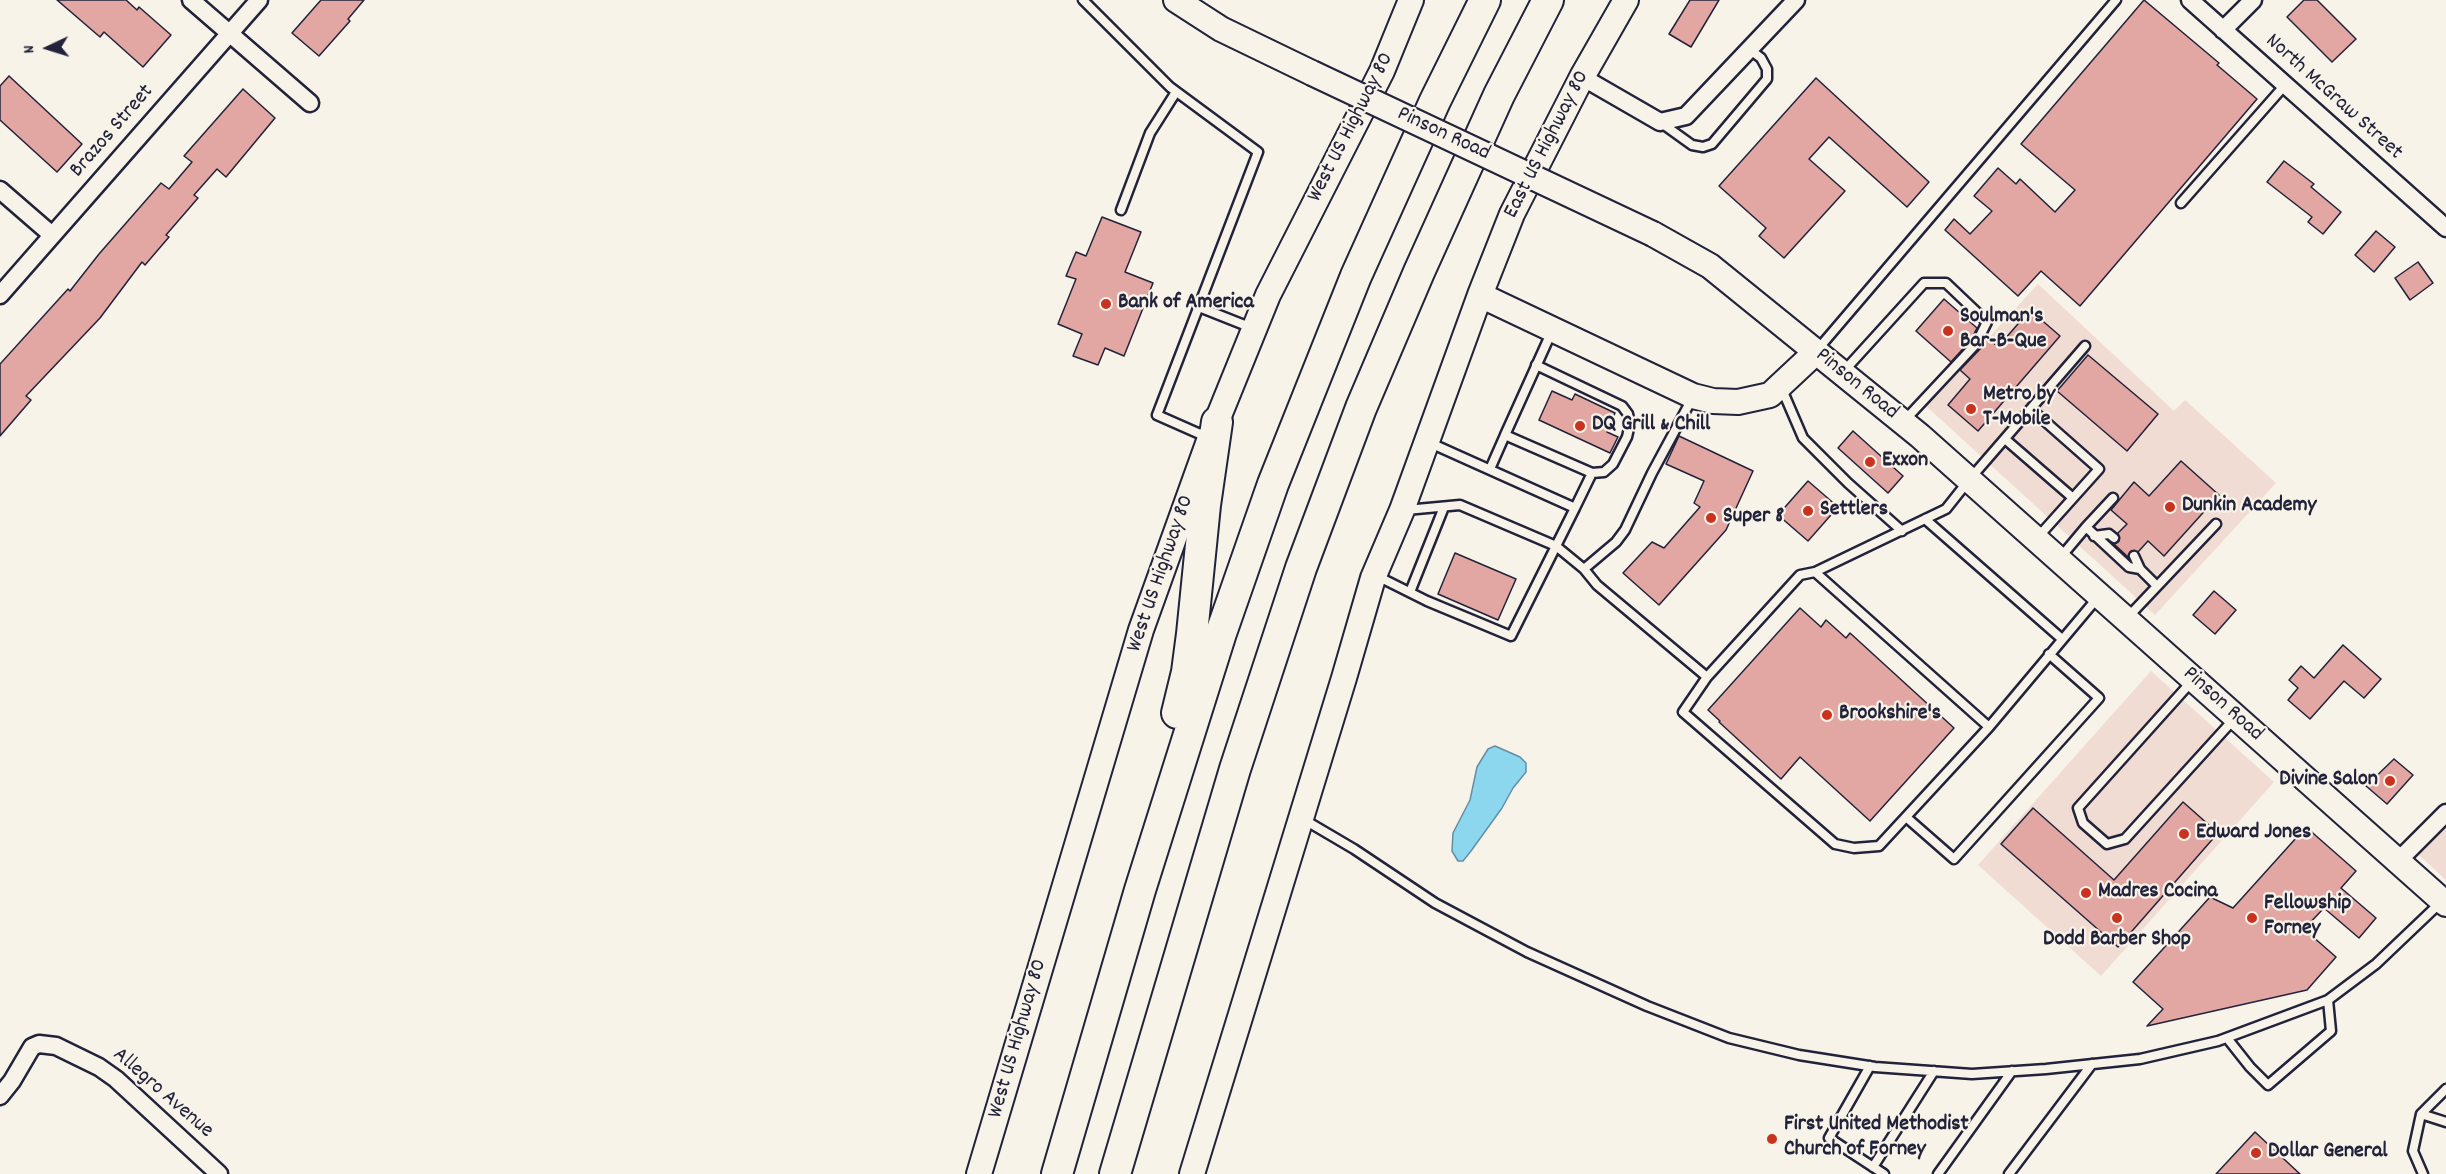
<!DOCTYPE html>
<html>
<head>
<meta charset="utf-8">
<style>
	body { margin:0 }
	#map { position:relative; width:2446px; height:1174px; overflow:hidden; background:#f7f3e8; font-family:Dekko,sans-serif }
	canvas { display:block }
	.north { position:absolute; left:18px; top:18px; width:60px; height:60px; -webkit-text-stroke:4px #f7f3e8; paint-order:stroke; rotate:266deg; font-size:16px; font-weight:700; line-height:24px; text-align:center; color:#22223b }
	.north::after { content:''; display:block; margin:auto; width:21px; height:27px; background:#22223b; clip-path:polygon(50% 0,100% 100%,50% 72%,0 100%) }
</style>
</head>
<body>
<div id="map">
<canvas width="2446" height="1174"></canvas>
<div class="north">N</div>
</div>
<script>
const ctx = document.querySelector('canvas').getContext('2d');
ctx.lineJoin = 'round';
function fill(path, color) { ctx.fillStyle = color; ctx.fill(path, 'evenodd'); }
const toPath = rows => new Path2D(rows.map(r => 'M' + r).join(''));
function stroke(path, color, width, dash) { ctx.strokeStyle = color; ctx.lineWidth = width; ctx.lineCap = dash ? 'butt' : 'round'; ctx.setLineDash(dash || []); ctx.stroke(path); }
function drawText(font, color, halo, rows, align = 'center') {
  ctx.font = font + ' Dekko,sans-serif'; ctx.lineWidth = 4.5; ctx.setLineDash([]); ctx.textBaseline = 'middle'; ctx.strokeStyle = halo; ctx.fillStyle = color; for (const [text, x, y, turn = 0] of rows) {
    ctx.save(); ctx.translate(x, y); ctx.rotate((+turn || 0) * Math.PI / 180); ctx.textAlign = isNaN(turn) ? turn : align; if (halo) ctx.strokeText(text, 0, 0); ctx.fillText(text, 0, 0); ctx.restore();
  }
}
const built = toPath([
	[2038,284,2174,411,2185,400,2276,483,2155,615,1926,406],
	[2151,671,2274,782,2101,976,1978,865],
	[2446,826,2446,880,2419,855]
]);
const water = toPath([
	[1495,746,1520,757,1526,763,1526,772,1513,788,1502,808,1471,851,1463,861,1458,861,1452,851,1453,833,1470,800,1477,767,1488,749,1495,746]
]);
const building = toPath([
	[57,0,126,0,137,10,139,7,171,35,143,67,104,32,100,37,57,0],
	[321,0,364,0,348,19,350,21,319,56,292,33,321,0],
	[1690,0,1719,0,1691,47,1669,34,1690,0],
	[2144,0,2219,63,2217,65,2257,99,2080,306,2041,271,2018,296,1945,230,1954,219,1970,234,1992,211,1974,196,1998,168,2016,184,2020,179,2055,212,2075,190,2021,144,2144,0],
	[2304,0,2317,0,2356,39,2332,62,2287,17,2304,0],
	[9,76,82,144,57,172,0,120,0,86,9,76],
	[1816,78,1929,182,1907,207,1829,137,1809,159,1845,191,1784,258,1759,236,1766,228,1719,186,1816,78],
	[243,89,275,118,226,177,217,169,194,195,198,198,166,235,169,237,145,265,142,262,100,318,26,396,31,400,0,436,0,364,68,289,70,291,99,254,161,183,169,189,192,162,184,156,243,89],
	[2284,161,2314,184,2311,187,2341,212,2323,234,2308,222,2312,217,2267,182,2284,161],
	[1102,217,1141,232,1125,272,1153,283,1124,356,1105,348,1098,365,1073,356,1082,334,1058,324,1076,279,1066,276,1076,252,1086,256,1102,217],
	[2376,231,2395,247,2374,272,2355,255,2376,231],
	[2418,262,2433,283,2410,300,2395,278,2418,262],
	[1944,299,1977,328,1971,340,1951,362,1916,331,1944,299],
	[2030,310,2060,336,1978,431,1948,405,1970,379,1960,370,1981,348,1987,337,1998,347,2030,310],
	[2088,355,2158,414,2127,451,2057,391,2088,355],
	[1552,391,1572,400,1575,394,1615,413,1607,432,1618,437,1610,453,1539,420,1552,391],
	[1853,431,1903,476,1888,493,1838,448,1853,431],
	[1679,436,1753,471,1726,530,1659,605,1623,573,1652,542,1664,548,1700,507,1694,503,1704,481,1666,464,1679,436],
	[2181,461,2219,495,2164,556,2148,541,2138,552,2131,551,2128,557,2114,544,2119,541,2118,533,2127,524,2111,510,2134,482,2149,496,2181,461],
	[1808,481,1838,507,1808,541,1778,515,1808,481],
	[1455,553,1516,579,1498,620,1438,594,1455,553],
	[2214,591,2236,610,2215,634,2193,615,2214,591],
	[1800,608,1821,627,1826,620,1846,638,1850,633,1954,728,1870,821,1800,757,1781,779,1719,722,1720,721,1708,710,1800,608],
	[2343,645,2381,679,2364,698,2344,681,2310,719,2288,700,2298,688,2289,680,2301,666,2314,678,2343,645],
	[2394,759,2413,775,2387,804,2366,786,2394,759],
	[2183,802,2218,833,2118,947,2001,844,2033,808,2114,880,2183,802],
	[2306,827,2356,871,2341,888,2376,918,2359,938,2324,908,2304,929,2336,957,2307,990,2147,1026,2163,1009,2133,982,2210,897,2233,908,2306,827],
	[2255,1132,2300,1174,2216,1174,2255,1132]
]);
const lane = toPath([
	[1083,0,1170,87,1258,152,1157,415,1209,438],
	[1660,122,1692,145,1703,147,1712,144,1767,79,1767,69,1761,58,1749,49],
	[2181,203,2285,85],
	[1121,210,1150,133,1176,92],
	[1199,307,1252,328],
	[2085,346,1969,480,1946,509,1815,572,1989,727,2099,596],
	[1818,349,2116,0],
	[1536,365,1622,406,1628,414,1630,424,1627,437,1613,464,1604,472,1592,473],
	[1844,371,1924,283,1946,283,1987,322,1976,344,1905,420],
	[1781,387,1803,438,1848,483,1902,531],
	[2031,409,2099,469,2038,537],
	[1505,435,1552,331],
	[2005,439,2073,498],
	[1428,442,1575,508,1592,473,1505,435,1490,469],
	[1406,510,1460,505,1556,546,1584,569,1597,585,1707,677],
	[1925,519,2062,639],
	[2086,527,2113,498],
	[2094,536,2109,534,2114,538],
	[2134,556,2140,569,2157,586],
	[2060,558,2086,527,2129,567,2140,569],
	[1584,569,1616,542,1625,530,1652,473,1693,397],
	[1815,572,1800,575,1707,677,1683,712,1835,844,1854,848,1879,846,1989,727],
	[1375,575,1427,601,1511,636,1575,508],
	[1410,592,1444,507],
	[2128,617,2216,524],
	[2193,680,2078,808,2083,823,2107,844,2125,839,2235,718],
	[1906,817,1954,859,2099,698,2049,654],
	[1303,819,1354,849,1435,903,1527,952,1647,1006,1729,1038,1799,1055,1875,1067,1972,1074,2046,1069,2140,1059,2218,1041,2328,1000,2376,964,2440,903],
	[2227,1038,2250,1067,2268,1085,2331,1031,2328,1000],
	[1870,1066,1829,1138,1884,1174],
	[2421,1114,2446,1122],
	[1873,1167,1934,1071],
	[1938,1174,2012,1071],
	[2009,1174,2092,1064],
	[2423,1174,2413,1151,2421,1114,2446,1089]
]);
const street = toPath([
	[191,0,310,103],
	[2190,0,2446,228],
	[2223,30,2253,0],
	[1582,77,1660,122,1686,116,1796,0],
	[0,190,52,235],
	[0,295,259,0],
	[2397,862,2446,813],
	[0,1096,12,1081,32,1047,39,1044,56,1046,99,1067,116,1079,219,1174]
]);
const secondary = toPath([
	[1176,0,1221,29,1312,73],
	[1653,234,1710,266,1920,436,2446,904],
	[1480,295,1693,396,1713,401,1738,402,1770,395,1816,352],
	[979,1174,1141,630,1210,438,1268,295,1382,71,1411,0],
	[1192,1174,1344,678,1373,578,1402,510,1480,295,1512,214,1582,77,1626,0]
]);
const highway = toPath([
	[1177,713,1187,672,1192,634,1205,505,1217,422],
	[1057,1174,1140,890,1221,633,1273,484,1356,276,1435,101,1485,0],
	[1115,1174,1235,769,1301,568,1361,408,1419,272,1499,95,1548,0]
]);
const secondaryBridge = toPath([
	[1312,73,1653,234]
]);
const markers = [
	[1106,304,6,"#c8321e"],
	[1948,331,6,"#c8321e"],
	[1971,409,6,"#c8321e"],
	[1580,426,6,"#c8321e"],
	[1870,462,6,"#c8321e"],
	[2170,507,6,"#c8321e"],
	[1808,511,6,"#c8321e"],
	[1711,518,6,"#c8321e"],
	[1827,715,6,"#c8321e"],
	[2390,781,6,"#c8321e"],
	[2184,834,6,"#c8321e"],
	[2086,893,6,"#c8321e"],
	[2117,918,6,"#c8321e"],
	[2252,918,6,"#c8321e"],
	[1772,1139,6,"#c8321e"],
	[2256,1153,6,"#c8321e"]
];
const streetNames = [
	["North McGraw Street",2333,98,42],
	["West US Highway 80",1352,128,-63],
	["Brazos Street",113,132,-49],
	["Pinson Road",1443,135,25],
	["East US Highway 80",1548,145,-63],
	["Pinson Road",1856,385,39],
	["West US Highway 80",1162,574,-71],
	["Pinson Road",2222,705,42],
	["West US Highway 80",1019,1039,-74],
	["Allegro Avenue",162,1094,41]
];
const poiNames = [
	["Bank of America",1118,304],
	["Soulman's",1960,318],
	["Bar-B-Que",1960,343],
	["Metro by",1983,396],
	["T-Mobile",1983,421],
	["DQ Grill & Chill",1592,426],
	["Exxon",1882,462],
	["Dunkin Academy",2182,507],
	["Settlers",1820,511],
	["Super 8",1723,518],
	["Brookshire's",1839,715],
	["Divine Salon",2378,781,"right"],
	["Edward Jones",2196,834],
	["Madres Cocina",2098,893],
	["Fellowship",2264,905],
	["Forney",2264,930],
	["Dodd Barber Shop",2117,941,"center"],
	["First United Methodist",1784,1126],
	["Church of Forney",1784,1151],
	["Dollar General",2268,1153]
];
fill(built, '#f1dcd3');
fill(water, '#8dd7ee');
stroke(water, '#628fa6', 1.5);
fill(building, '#e2a7a2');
stroke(building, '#22223b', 1.5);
stroke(lane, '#22223b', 13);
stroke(street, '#22223b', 21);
stroke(secondary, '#22223b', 28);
stroke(highway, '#22223b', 34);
stroke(lane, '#f7f3e8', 8);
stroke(street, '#f7f3e8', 16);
stroke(secondary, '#f7f3e8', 24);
stroke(highway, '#f7f3e8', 30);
stroke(secondaryBridge, '#22223b', 28, []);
stroke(secondaryBridge, '#f7f3e8', 24);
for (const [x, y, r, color] of markers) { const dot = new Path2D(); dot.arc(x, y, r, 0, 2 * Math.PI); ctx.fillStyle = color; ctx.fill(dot); stroke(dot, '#f7f3e8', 2); }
drawText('22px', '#22223b', '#f7f3e8', streetNames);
drawText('bold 22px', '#22223b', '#f7f3e8', poiNames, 'left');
</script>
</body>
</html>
